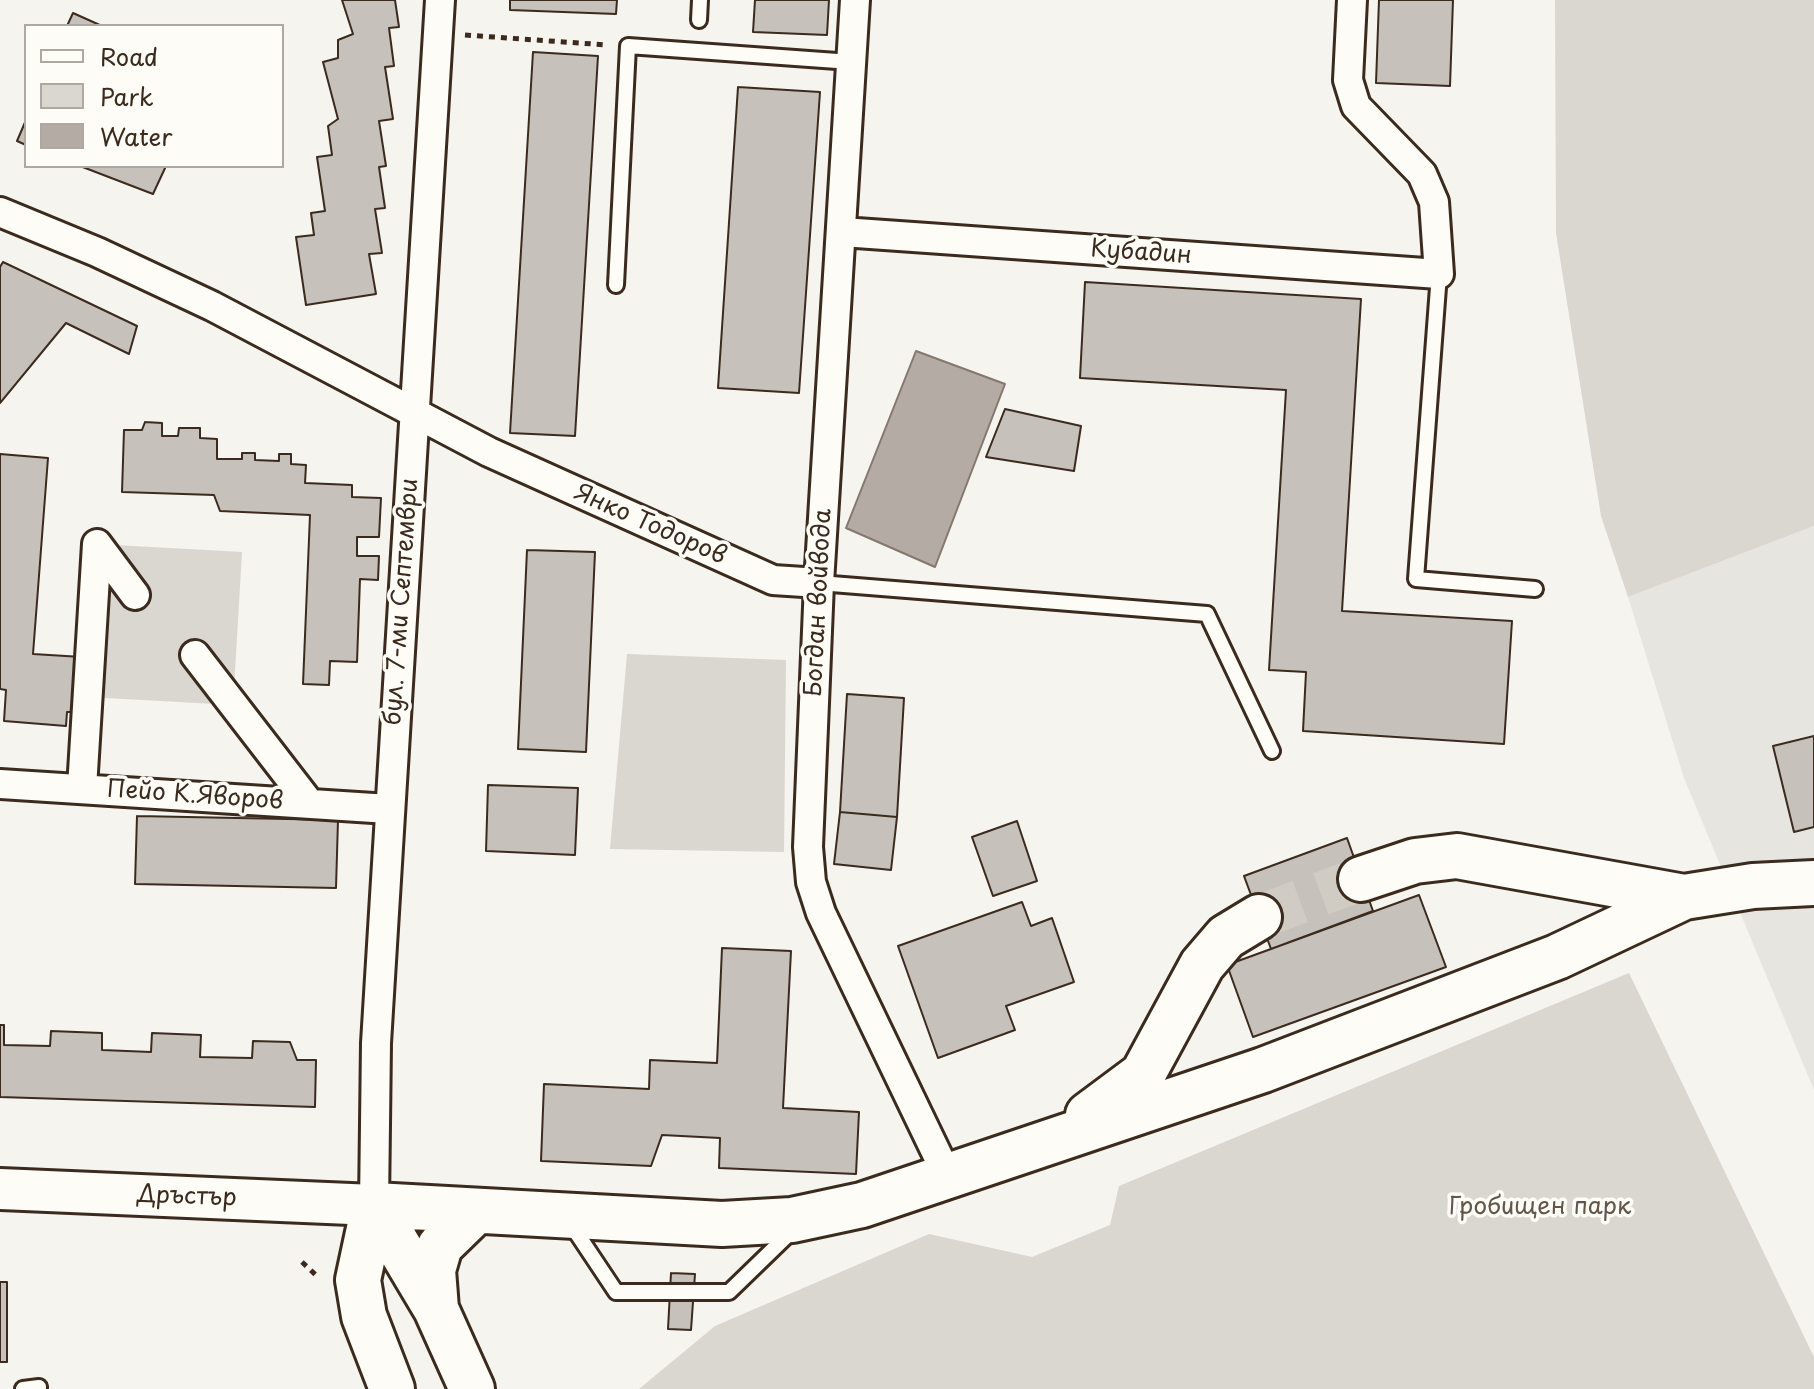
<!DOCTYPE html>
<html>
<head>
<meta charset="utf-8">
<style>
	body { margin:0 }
	#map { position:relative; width:1814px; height:1389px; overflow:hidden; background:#f5f4ee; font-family:"Playpen Sans",sans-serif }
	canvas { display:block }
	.legend { position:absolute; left:24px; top:24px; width:260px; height:144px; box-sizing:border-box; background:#fdfcf7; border:2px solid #afa8a0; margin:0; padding:10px 14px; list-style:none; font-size:24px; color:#3b2a1e }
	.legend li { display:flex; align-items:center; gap:16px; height:40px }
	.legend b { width:40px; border:2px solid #afa8a0 }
</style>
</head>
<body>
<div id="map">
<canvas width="1814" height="1389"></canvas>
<ul class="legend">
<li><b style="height:10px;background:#fdfcf7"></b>Road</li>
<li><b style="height:22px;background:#dad6d0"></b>Park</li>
<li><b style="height:22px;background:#b4aca4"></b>Water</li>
</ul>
</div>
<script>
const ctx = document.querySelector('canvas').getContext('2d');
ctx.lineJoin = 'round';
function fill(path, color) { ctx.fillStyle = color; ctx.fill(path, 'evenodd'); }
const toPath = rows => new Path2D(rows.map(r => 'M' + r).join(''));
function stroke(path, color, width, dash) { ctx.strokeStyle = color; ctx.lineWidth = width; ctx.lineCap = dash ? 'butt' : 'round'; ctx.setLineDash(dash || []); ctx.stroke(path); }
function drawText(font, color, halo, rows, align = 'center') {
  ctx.font = font + ' "Playpen Sans",sans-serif'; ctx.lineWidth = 7; ctx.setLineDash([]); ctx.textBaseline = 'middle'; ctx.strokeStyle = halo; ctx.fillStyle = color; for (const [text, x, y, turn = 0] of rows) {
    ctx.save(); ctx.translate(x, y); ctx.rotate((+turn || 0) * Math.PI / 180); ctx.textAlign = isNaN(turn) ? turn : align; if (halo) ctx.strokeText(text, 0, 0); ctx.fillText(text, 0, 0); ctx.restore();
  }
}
const built = toPath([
	[1814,526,1814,1090,1684,778,1628,597]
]);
const green = toPath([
	[1555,0,1814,0,1814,526,1628,597,1601,516,1556,233],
	[97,544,242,552,233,705,88,697],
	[627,654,786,660,784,852,610,849],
	[1629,973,1814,1357,1814,1389,639,1389,715,1326,929,1234,1032,1257,1110,1225,1119,1186]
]);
const water = toPath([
	[916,351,1005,384,935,567,846,528,916,351]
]);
const building = toPath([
	[342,0,395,0,399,27,389,28,394,66,385,67,393,119,379,121,386,166,379,167,385,208,375,209,382,253,369,254,376,294,306,305,296,237,314,235,311,213,325,211,317,157,332,155,328,126,338,119,323,62,338,58,338,40,353,34,342,0],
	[510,0,617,0,616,14,510,10,510,0],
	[755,0,829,0,827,35,753,32,755,0],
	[1379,0,1453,0,1450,86,1376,83,1379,0],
	[73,13,102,26,67,26,73,13],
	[533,52,598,56,575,436,510,433,533,52],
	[738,87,820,92,799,393,718,388,738,87],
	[26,120,26,145,17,141,26,120],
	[80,166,166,166,153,194,80,166],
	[3,262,137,326,129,354,66,323,0,403,0,267,3,262],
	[1085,282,1361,299,1342,611,1512,621,1504,744,1303,731,1306,672,1269,670,1286,390,1080,378,1085,282],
	[1005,409,1081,426,1074,471,986,457,1005,409],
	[145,422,162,423,162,436,178,436,179,428,200,428,200,438,217,439,217,459,242,459,242,453,255,453,255,460,279,461,279,454,291,454,291,464,306,465,305,483,352,485,352,497,381,498,379,537,357,537,357,556,379,556,378,580,360,579,357,662,330,661,329,685,303,684,310,515,220,511,214,495,122,492,124,430,142,430,145,422],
	[0,454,48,458,33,654,82,657,78,712,67,712,66,726,4,721,6,690,0,689,0,454],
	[527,550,595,552,586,752,518,749,527,550],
	[847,694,904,698,897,817,840,812,847,694],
	[1814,736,1814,827,1794,832,1773,746,1814,736],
	[488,785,578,788,575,855,486,851,488,785],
	[840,812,897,817,891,870,834,864,840,812],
	[137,816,338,820,336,888,135,884,137,816],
	[1017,821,1037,881,993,896,972,837,1017,821],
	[1347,838,1373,911,1271,949,1244,876,1347,838],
	[1419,895,1446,967,1253,1037,1227,965,1419,895],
	[1022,902,1031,926,1052,918,1074,982,1006,1006,1015,1030,938,1058,898,946,1022,902],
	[722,948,791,951,783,1108,859,1112,856,1174,719,1168,720,1138,662,1135,651,1166,541,1161,544,1084,649,1089,650,1060,717,1063,722,948],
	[0,1025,4,1025,4,1045,50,1046,51,1031,102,1033,102,1050,151,1052,152,1033,201,1035,200,1057,252,1058,253,1041,290,1042,297,1060,316,1060,315,1107,0,1097,0,1025],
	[671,1273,695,1274,691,1330,668,1329,671,1273],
	[0,1282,7,1282,7,1362,0,1362,0,1282]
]);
const primaryTunnel = toPath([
	[1259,917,1361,879]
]);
const path = toPath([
	[465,35,607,45],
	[302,1262,318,1277]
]);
const lane = toPath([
	[699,20,700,0],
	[1439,274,1416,579,1535,589],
	[616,285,628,46,851,62],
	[819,583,1207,614,1272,751],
	[570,1223,616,1292,729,1292,794,1229],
	[23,1389,39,1387]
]);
const street = toPath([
	[855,0,819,583,808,847,811,882,821,913,948,1177],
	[0,212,97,252,212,306,489,452,773,580,819,583],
	[842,232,1439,274,1434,202,1422,174,1356,106,1348,80,1352,0],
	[195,655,310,804],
	[0,784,389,809],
	[82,788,97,544,135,595],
	[374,1205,376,1043,440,0]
]);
const secondary = toPath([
	[0,1189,374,1205]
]);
const primary = toPath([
	[1361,879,1415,861,1457,856,1684,897],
	[1088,1115,1143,1074,1202,965,1226,937,1259,917],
	[374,1205,722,1224,792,1220,862,1205,1263,1070,1557,957,1684,897,1753,886,1814,883],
	[374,1205,436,1309,472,1389],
	[374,1205,358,1280,364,1316,392,1389],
	[436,1309,433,1270,440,1246,476,1211]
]);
const streetNames = [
	["Кубадин",1141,253,4],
	["Янко Тодоров",650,525,24],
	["бул. 7-ми Септември",402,602,-86],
	["Богдан войвода",819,603,-87],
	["Пейо К.Яворов",195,796,4],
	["Дръстър",187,1197,2]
];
const parkNames = [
	["Гробищен парк",1540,1207]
];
fill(built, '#e7e5df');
fill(green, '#dad6d0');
fill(water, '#b4aca4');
stroke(water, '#84786e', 2);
fill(building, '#c7c1bb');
stroke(building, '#3b2a1e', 2);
stroke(primaryTunnel, '#d0ccc4', 44, [44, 22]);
stroke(lane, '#3b2a1e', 20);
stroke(street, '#3b2a1e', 34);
stroke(secondary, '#3b2a1e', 46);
stroke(primary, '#3b2a1e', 50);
stroke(path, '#3b2a1e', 5, [6, 6]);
stroke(lane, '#fdfcf7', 14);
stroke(street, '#fdfcf7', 28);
stroke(secondary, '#fdfcf7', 40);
stroke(primary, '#fdfcf7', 44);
drawText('24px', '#3b2a1e', '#fdfcf7', streetNames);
drawText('24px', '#63554a', '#fdfcf7', parkNames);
</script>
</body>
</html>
